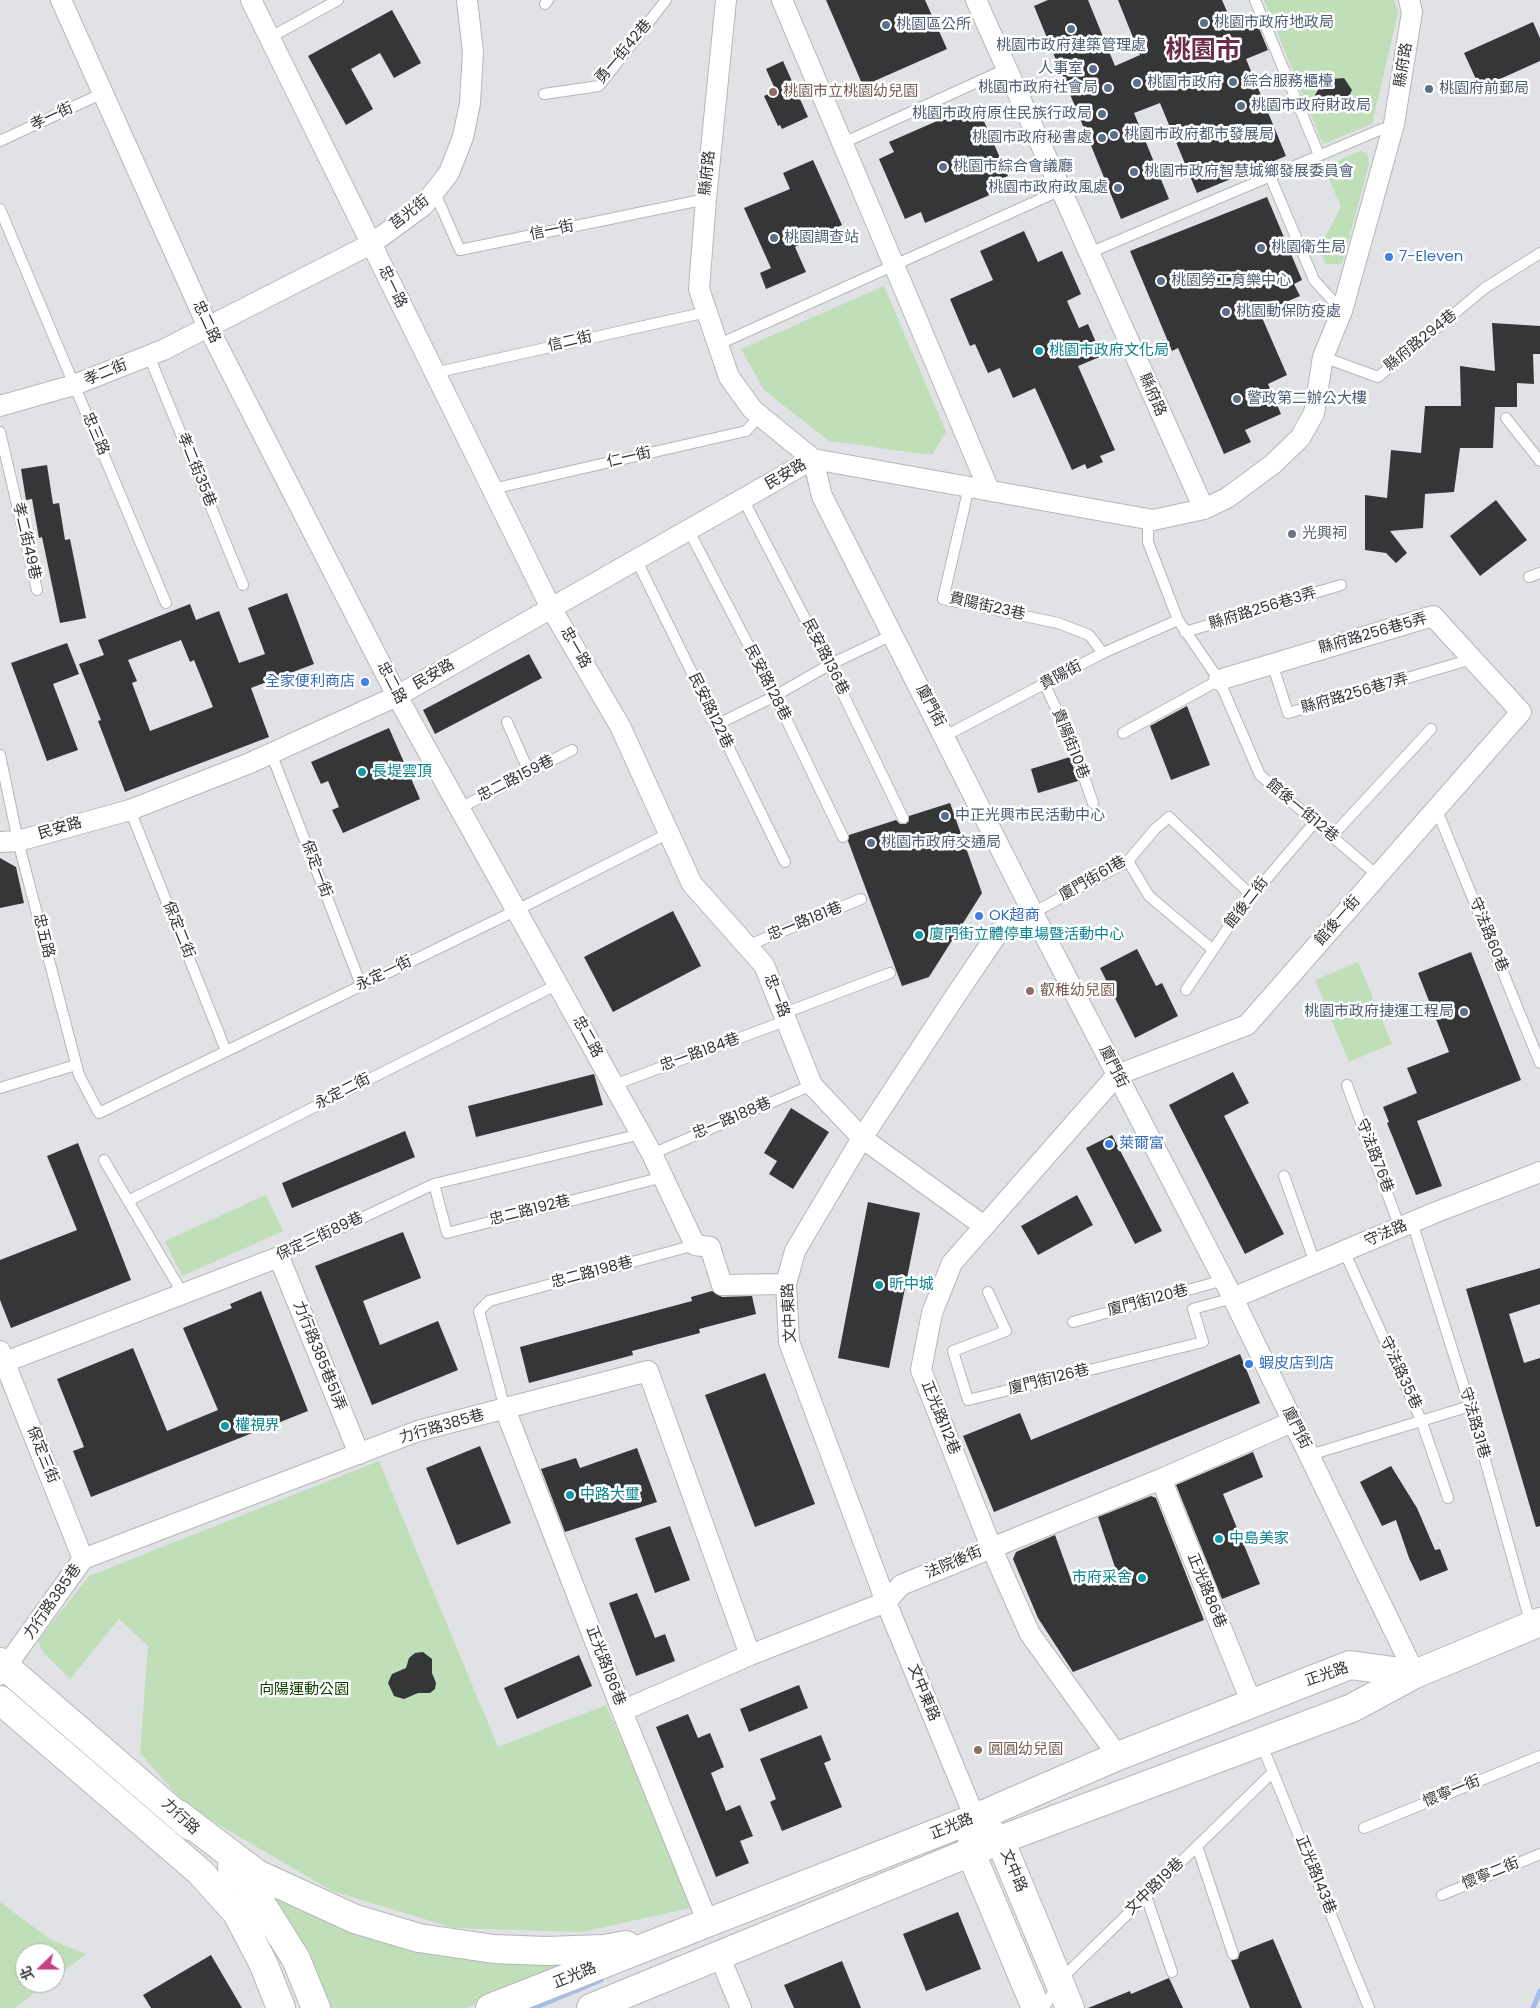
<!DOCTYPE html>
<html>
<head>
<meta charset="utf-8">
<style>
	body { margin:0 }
	#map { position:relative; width:1540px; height:2008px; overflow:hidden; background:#e0e2e5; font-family:Poppins,"Noto Sans TC",sans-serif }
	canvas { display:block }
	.north { position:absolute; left:15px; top:1943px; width:50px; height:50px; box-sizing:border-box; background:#fff; border:1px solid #adaeae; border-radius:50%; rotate:248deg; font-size:14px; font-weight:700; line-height:20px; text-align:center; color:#333435 }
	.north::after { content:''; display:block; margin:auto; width:18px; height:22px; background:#c74184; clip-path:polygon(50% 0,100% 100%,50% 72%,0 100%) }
</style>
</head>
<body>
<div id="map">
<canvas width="1540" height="2008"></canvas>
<div class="north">北</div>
</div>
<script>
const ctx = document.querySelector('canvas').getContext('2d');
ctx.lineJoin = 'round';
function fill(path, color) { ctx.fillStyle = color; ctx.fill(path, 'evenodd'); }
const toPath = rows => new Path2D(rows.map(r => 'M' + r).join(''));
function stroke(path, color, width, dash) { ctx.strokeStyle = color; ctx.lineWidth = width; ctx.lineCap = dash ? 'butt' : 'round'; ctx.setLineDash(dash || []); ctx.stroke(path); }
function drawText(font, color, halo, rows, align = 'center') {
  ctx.font = font + ' Poppins,"Noto Sans TC",sans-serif'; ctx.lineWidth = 5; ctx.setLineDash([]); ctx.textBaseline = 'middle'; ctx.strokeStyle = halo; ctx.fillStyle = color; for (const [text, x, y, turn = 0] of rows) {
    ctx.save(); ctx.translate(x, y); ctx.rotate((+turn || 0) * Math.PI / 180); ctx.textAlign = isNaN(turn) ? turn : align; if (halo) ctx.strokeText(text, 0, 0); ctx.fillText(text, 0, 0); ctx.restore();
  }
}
const green = toPath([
	[1264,0,1394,0,1398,13,1372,124,1323,144],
	[1360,151,1367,153,1369,164,1342,264,1326,264,1319,248,1341,207,1324,167],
	[884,286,946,432,932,455,829,441,764,390,741,349],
	[1358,962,1392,1044,1349,1062,1315,980],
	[266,1195,283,1231,182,1276,165,1241],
	[379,1461,498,1747,606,1705,695,1907,582,1932,454,1928,332,1891,187,1806,140,1753,148,1646,119,1619,70,1679,43,1652,38,1641,89,1576],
	[255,1879,352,1924,606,1954,466,2008,327,2008],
	[0,1902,51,1940,86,1954,55,1978,55,1953,25,1953,25,1983,48,1983,15,2008,0,2008]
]);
const stream = toPath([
	[534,2008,601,1980],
	[1533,2008,1540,1991]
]);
const building = toPath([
	[826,0,925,0,947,49,863,86],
	[1048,0,1088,0,1115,66,1140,55,1118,0,1222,0,1235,30,1256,21,1268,50,1246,59,1286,156,1197,193,1160,103,1134,113,1169,199,1121,219,1034,6],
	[392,10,421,63,394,78,380,53,351,69,373,109,346,125,308,56],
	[1533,22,1540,38,1540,61,1480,88,1464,53],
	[783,61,808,117,782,129,780,125,778,126,764,96,776,91,766,69],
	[1344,78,1352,90,1348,98,1337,103,1328,103,1323,102,1315,95,1321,85,1332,79],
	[979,110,1008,176,988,185,992,194,925,223,921,212,905,219,879,159,894,152,889,142,953,114,956,120],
	[813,160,842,225,795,247,806,272,766,289,760,273,771,268,744,208,790,189,783,173],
	[1267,197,1302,280,1294,284,1300,296,1260,313,1287,375,1268,384,1281,414,1245,430,1251,442,1224,454,1178,348,1172,351,1130,251],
	[1024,231,1038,262,1062,251,1081,294,1067,301,1079,328,1088,324,1102,356,1078,366,1115,450,1100,456,1103,462,1087,469,1085,464,1072,470,1035,388,1013,398,1000,368,988,373,975,344,970,346,950,299,993,280,980,251],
	[1492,323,1540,326,1540,354,1533,354,1534,384,1517,383,1517,407,1495,407,1493,448,1460,448,1454,492,1425,494,1423,528,1390,531,1407,553,1396,563,1386,553,1365,550,1365,495,1387,498,1391,450,1421,453,1425,406,1461,406,1460,366,1495,371],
	[47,465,53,504,59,503,65,540,70,539,86,618,60,623,42,537,39,538,32,499,26,500,21,469],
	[1496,500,1527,540,1480,576,1450,536],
	[287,593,314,664,251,688,269,737,125,792,98,721,101,720,79,664,104,655,98,640,190,604,196,620,219,611,239,663,265,654,248,608],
	[181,640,190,662,194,660,213,707,150,731,132,683,137,681,128,660],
	[67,643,79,674,53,684,78,750,47,761,11,663],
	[529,654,542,678,435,734,423,710],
	[1187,706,1210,765,1171,780,1150,726],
	[389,728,420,799,343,833,332,810,339,807,328,781,321,784,311,762],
	[1070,757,1078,781,1038,793,1031,769],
	[950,803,982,893,929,977,902,986,848,841,849,835,896,820,900,824,906,824,909,821,909,816],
	[0,858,16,867,24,903,0,908],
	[673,911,701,966,613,1012,584,957],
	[1137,949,1156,986,1162,983,1178,1016,1135,1038,1100,968],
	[1471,952,1521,1080,1417,1121,1442,1186,1416,1195,1387,1123,1389,1122,1383,1107,1417,1093,1407,1068,1449,1052,1418,973],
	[1233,1072,1249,1103,1224,1116,1284,1234,1245,1254,1169,1105],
	[594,1074,603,1105,476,1137,468,1106],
	[791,1108,829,1132,793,1189,769,1174,777,1161,764,1153],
	[405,1131,415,1157,292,1208,282,1183],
	[1112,1135,1162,1231,1135,1244,1086,1148],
	[78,1143,131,1280,11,1328,0,1300,0,1260,77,1230,47,1156],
	[1077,1195,1093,1225,1038,1255,1021,1226],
	[868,1202,920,1213,889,1368,838,1358],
	[403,1232,421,1278,363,1301,380,1345,438,1321,458,1370,372,1405,315,1266],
	[1540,1268,1540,1304,1509,1314,1524,1363,1540,1358,1540,1526,1536,1527,1466,1289],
	[261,1291,308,1411,91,1497,73,1451,84,1447,57,1379,133,1348,167,1431,218,1410,183,1328,232,1308,230,1304],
	[712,1291,722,1297,752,1296,756,1314,699,1329,700,1333,632,1351,633,1355,529,1383,520,1347,692,1301,691,1297],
	[1240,1354,1260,1403,994,1512,963,1436,1020,1413,1031,1440],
	[765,1373,815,1504,755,1527,705,1395],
	[480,1446,511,1523,457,1545,426,1468],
	[637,1448,657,1502,565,1532,541,1469,576,1458,580,1468],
	[1253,1452,1263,1477,1223,1494,1260,1584,1222,1599,1176,1485],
	[1391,1466,1417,1508,1435,1550,1440,1549,1448,1570,1420,1581,1409,1558,1396,1520,1382,1526,1360,1482],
	[1151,1496,1156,1498,1204,1620,1073,1672,1038,1618,1013,1559,1016,1552,1055,1535,1073,1585,1116,1570,1098,1517],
	[670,1526,690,1580,655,1593,635,1538],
	[637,1593,655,1638,665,1634,675,1661,636,1676,609,1603],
	[423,1652,432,1659,432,1673,436,1683,435,1689,430,1693,418,1693,404,1699,394,1696,388,1683,392,1674,406,1668,409,1658,415,1653],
	[579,1655,592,1686,517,1719,504,1688],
	[799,1685,808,1708,749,1732,740,1709],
	[688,1714,698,1738,710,1733,724,1767,711,1773,726,1811,740,1805,753,1836,740,1841,749,1863,716,1877,656,1727],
	[821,1735,831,1760,824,1763,842,1807,782,1831,770,1802,776,1799,760,1759],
	[958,1912,981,1969,926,1991,903,1934],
	[1273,1939,1302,2008,1250,2008,1231,1960,1238,1959,1240,1952],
	[211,1955,242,2008,151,2008,143,1995],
	[842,1961,861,2008,794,2008,784,1985],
	[1169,1978,1183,2008,1088,2008,1130,1991,1131,1994]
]);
const lane = toPath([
	[1255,0,1319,155],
	[545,4,548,0],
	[269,38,338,0],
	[544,94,599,86,666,0],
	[0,141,103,93],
	[843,143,1006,69],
	[1270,176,1314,280,1342,311],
	[435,193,460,250,706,199],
	[0,209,166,603],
	[1089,253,1382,129,1392,130],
	[717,345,1061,190],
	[149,356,243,585],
	[1323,357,1378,377,1485,288,1540,253],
	[434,373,707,312],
	[1506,418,1540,461],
	[0,432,37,590],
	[969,487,943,599,1058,623,1089,635,1103,653],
	[492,489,746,431,760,416],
	[743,499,829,665,903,818],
	[1148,519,1148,542,1178,620,1219,680,1260,775,1377,875],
	[689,531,775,696,843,837],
	[636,559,785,862],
	[1529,577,1540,573],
	[1185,632,1341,585],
	[1272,663,1288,713,1472,659],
	[1045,685,1072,743,1093,803],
	[507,722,529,772],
	[716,725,775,696,829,665,892,635],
	[1123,733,1219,680],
	[945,736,1103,653,1178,620],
	[271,753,361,985],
	[0,755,18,841,79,1075,99,1113,517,910,669,833],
	[460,808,572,750],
	[1436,808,1540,1063],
	[130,810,226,1051],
	[1332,836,1431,729],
	[1128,861,1149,896,1212,949],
	[1033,913,1128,861,1155,829,1169,817,1252,896],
	[749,945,861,899],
	[1186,990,1240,910,1315,822],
	[782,1014,890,973],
	[614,1085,785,1021],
	[1347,1085,1400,1228],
	[0,1088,76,1065],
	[652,1154,812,1085],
	[104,1160,183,1294],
	[1284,1176,1315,1263],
	[434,1184,447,1233,663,1177],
	[128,1201,558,984],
	[1412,1222,1470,1406,1531,1625],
	[1344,1251,1421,1420,1448,1498],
	[279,1257,434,1184,641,1134],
	[988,1292,1006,1331,953,1351,968,1400,1203,1342,1193,1309,1233,1298],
	[1073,1322,1224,1280],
	[505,1409,479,1311,489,1301,695,1245],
	[1310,1455,1470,1406],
	[1261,1743,1369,2008],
	[1364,1828,1540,1756],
	[1197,1846,1233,1954],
	[1442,1895,1540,1854],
	[1146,1896,1172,1972],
	[1044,2008,1059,1981,1273,1772]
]);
const street = toPath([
	[61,0,208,327,397,696,652,1154,695,1245,710,1247,722,1285,786,1284],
	[251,0,551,608,620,726,692,884,764,965,812,1085,862,1138,984,1226],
	[726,0,706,199,699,289,729,377,753,410,813,459,1153,520,1204,509,1227,498,1273,464,1300,438,1314,413,1323,357,1342,311,1394,124,1412,12,1409,0],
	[782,0,989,490],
	[976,0,1204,509],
	[0,406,74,385,163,350,371,244,423,206,449,173,463,137,470,103,473,52,467,0],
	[813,459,822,496,1033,913,1233,1298,1415,1674],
	[0,842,18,841,130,810,250,763,397,696,813,459],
	[1233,1298,1434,1213,1540,1172],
	[0,1351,83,1559],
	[5,1362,279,1257,359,1454],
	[505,1409,622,1711,708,1923],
	[1161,1479,1252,1704],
	[0,1675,83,1559,418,1431,648,1371,750,1655],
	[622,1711,750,1655,886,1602,901,1585,1161,1479,1292,1422],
	[1118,1756,1030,1634,991,1547,921,1370,932,1313,952,1263,1117,1075,1247,1025,1521,712,1433,616,1219,680],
	[975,1818,886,1602,789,1342,786,1284,795,1251,862,1138,956,995,998,933,1033,913],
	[719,1955,741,2008]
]);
const secondary = toPath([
	[0,1662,190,1826],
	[0,1700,200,1872,237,1913,263,1963,281,2008],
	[178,1814,257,1874,355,1919,419,1938,494,1949,546,1951,604,1949,626,1945],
	[985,1828,1000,1840,1070,2008],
	[973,1835,971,1853,1036,2008],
	[232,1867,249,1884,296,1959,316,2008],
	[490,2008,975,1818,1118,1756,1350,1665,1415,1674],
	[591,2008,1000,1840,1352,1708,1415,1674,1540,1622]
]);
const markers = [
	[1204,23,5,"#5c6f8a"],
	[886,25,5,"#5c6f8a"],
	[1071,29,5,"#5c6f8a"],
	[1093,69,5,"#5c6f8a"],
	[1233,82,5,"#5c6f8a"],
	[1137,83,5,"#5c6f8a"],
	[1108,88,5,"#5c6f8a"],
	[1429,89,5,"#5c6f8a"],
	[773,92,5,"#8d6e63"],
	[1241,106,5,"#5c6f8a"],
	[1102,114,5,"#5c6f8a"],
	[1114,135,5,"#5c6f8a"],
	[1102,138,5,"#5c6f8a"],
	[943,167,5,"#5c6f8a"],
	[1134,172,5,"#5c6f8a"],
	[1118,188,5,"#5c6f8a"],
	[774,238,5,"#5c6f8a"],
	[1261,248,5,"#5c6f8a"],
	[1389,257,5,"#3f7fe0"],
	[1161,281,5,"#5c6f8a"],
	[1226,312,5,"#5c6f8a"],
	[1039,351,5,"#0f9aa8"],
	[1237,399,5,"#5c6f8a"],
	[1292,534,5,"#6b7280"],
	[365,682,5,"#3f7fe0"],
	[362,772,5,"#0f9aa8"],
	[945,816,5,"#5c6f8a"],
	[871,843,5,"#5c6f8a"],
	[979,916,5,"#3f7fe0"],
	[919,935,5,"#0f9aa8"],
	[1030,991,5,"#8d6e63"],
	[1464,1012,5,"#5c6f8a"],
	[1109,1144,5,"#3f7fe0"],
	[879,1285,5,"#0f9aa8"],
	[1249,1364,5,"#3f7fe0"],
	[225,1426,5,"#0f9aa8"],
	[570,1495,5,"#0f9aa8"],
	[1219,1539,5,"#0f9aa8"],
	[1142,1578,5,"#0f9aa8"],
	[978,1750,5,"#8d6e63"]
];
const serviceNames = [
	["桃園市政府地政局",1214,23],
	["桃園區公所",896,25],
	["桃園市政府建築管理處",1071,46,"center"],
	["人事室",1083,69,"right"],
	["綜合服務櫃檯",1243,82],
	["桃園市政府",1147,83],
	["桃園市政府社會局",1098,88,"right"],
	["桃園府前郵局",1439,89],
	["桃園市政府財政局",1251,106],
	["桃園市政府原住民族行政局",1092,114,"right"],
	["桃園市政府都市發展局",1124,135],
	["桃園市政府秘書處",1092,138,"right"],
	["桃園市綜合會議廳",953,167],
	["桃園市政府智慧城鄉發展委員會",1144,172],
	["桃園市政府政風處",1108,188,"right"],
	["桃園調查站",784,238],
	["桃園衛生局",1271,248],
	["桃園勞工育樂中心",1171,281],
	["桃園動保防疫處",1236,312],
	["警政第二辦公大樓",1247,399],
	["中正光興市民活動中心",955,816],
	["桃園市政府交通局",881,843],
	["桃園市政府捷運工程局",1454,1012,"right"]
];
const streetNames = [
	["勇一街42巷",624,52,-50],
	["縣府路",1404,65,-81],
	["孝一街",52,117,-25],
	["縣府路",708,173,-84],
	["莒光街",410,213,-39],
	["信一街",552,231,-12],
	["忠一路",392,287,64],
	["忠二路",206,322,65],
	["縣府路294巷",1421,341,-39],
	["信二街",570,342,-13],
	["孝二街",106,373,-22],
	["縣府路",1152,395,66],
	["忠三路",95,434,67],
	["仁一街",629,458,-13],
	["孝二街35巷",196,470,68],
	["民安路",786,475,-30],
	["孝二街49巷",26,541,77],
	["貴陽街23巷",987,607,13],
	["縣府路256巷3弄",1263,609,-17],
	["縣府路256巷5弄",1373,634,-16],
	["忠一路",575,648,60],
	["民安路136巷",825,657,63],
	["民安路",434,675,-30],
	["貴陽街",1061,676,-28],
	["忠二路",391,683,62],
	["民安路128巷",767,683,63],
	["縣府路256巷7弄",1355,694,-16],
	["廈門街",930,706,62],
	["民安路122巷",710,711,64],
	["貴陽街10巷",1070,744,68],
	["忠二路159巷",516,779,-27],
	["館後一街12巷",1302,811,40],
	["民安路",60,829,-16],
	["保定一街",316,869,69],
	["廈門街61巷",1093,879,-30],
	["館後二街",1247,903,-52],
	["館後一街",1338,921,-49],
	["忠一路181巷",805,922,-22],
	["保定二街",178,930,68],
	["守法路60巷",1488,935,68],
	["忠五路",43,936,76],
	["永定一街",384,974,-26],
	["忠一路",776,996,69],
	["忠二路",587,1037,61],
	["忠一路184巷",700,1053,-20],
	["廈門街",1113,1067,63],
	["永定二街",343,1092,-27],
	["忠一路188巷",732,1119,-23],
	["守法路76巷",1374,1156,69],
	["忠二路192巷",530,1211,-14],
	["守法路",1386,1234,-23],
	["保定三街89巷",320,1237,-25],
	["忠二路198巷",592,1273,-15],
	["廈門街120巷",1148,1301,-15],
	["文中東路",790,1313,-93],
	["力行路385巷51弄",319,1356,68],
	["守法路35巷",1400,1373,65],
	["廈門街126巷",1049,1380,-14],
	["正光路112巷",940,1418,68],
	["守法路31巷",1474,1423,74],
	["力行路385巷",442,1427,-16],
	["廈門街",1296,1428,63],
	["保定三街",42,1455,68],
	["法院後街",954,1563,-23],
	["正光路86巷",1206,1591,68],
	["力行路385巷",53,1602,-55],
	["正光路186巷",605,1666,69],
	["正光路",1327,1675,-19],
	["文中東路",923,1693,68],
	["懷寧一街",1452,1792,-22],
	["力行路",180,1817,43],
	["正光路",952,1827,-22],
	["文中路",1013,1871,67],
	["懷寧二街",1491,1874,-22],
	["正光路143巷",1315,1875,68],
	["文中路19巷",1155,1887,-44],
	["正光路",575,1976,-22]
];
const educationNames = [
	["桃園市立桃園幼兒園",783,92],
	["叡稚幼兒園",1040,991],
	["圓圓幼兒園",988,1750]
];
const shopNames = [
	["7-Eleven",1399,257],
	["全家便利商店",355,682,"right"],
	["OK超商",989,916],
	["萊爾富",1119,1144],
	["蝦皮店到店",1259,1364]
];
const cultureNames = [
	["桃園市政府文化局",1049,351],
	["長堤雲頂",372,772],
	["廈門街立體停車場暨活動中心",929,935],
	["昕中城",889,1285],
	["權視界",235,1426],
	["中路大璽",580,1495],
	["中島美家",1229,1539],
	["市府采舍",1132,1578,"right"]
];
const worshipNames = [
	["光興祠",1302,534]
];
const parkNames = [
	["向陽運動公園",304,1690]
];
const townNames = [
	["桃園市",1203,52]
];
fill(green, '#c0dfb8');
stroke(stream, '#a3bdec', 5);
fill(building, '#343638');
stroke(lane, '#b4b7b9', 12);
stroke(street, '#b4b7b9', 22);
stroke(secondary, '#b4b7b9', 30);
stroke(lane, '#fff', 10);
stroke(street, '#fff', 20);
stroke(secondary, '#fff', 28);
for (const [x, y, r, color] of markers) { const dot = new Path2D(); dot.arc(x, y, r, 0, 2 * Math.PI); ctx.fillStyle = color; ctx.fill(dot); stroke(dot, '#fff', 2); }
drawText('15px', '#4e5e75', '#fff', serviceNames, 'left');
drawText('15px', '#333435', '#fff', streetNames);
drawText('15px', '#785e54', '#fff', educationNames, 'left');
drawText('15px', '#366cbe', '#fff', shopNames, 'left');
drawText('15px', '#0d838f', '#fff', cultureNames, 'left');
drawText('15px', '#5b616d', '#fff', worshipNames, 'left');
drawText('15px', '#104001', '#fff', parkNames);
drawText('bold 25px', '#6c2b4a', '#fff', townNames);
</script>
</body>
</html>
